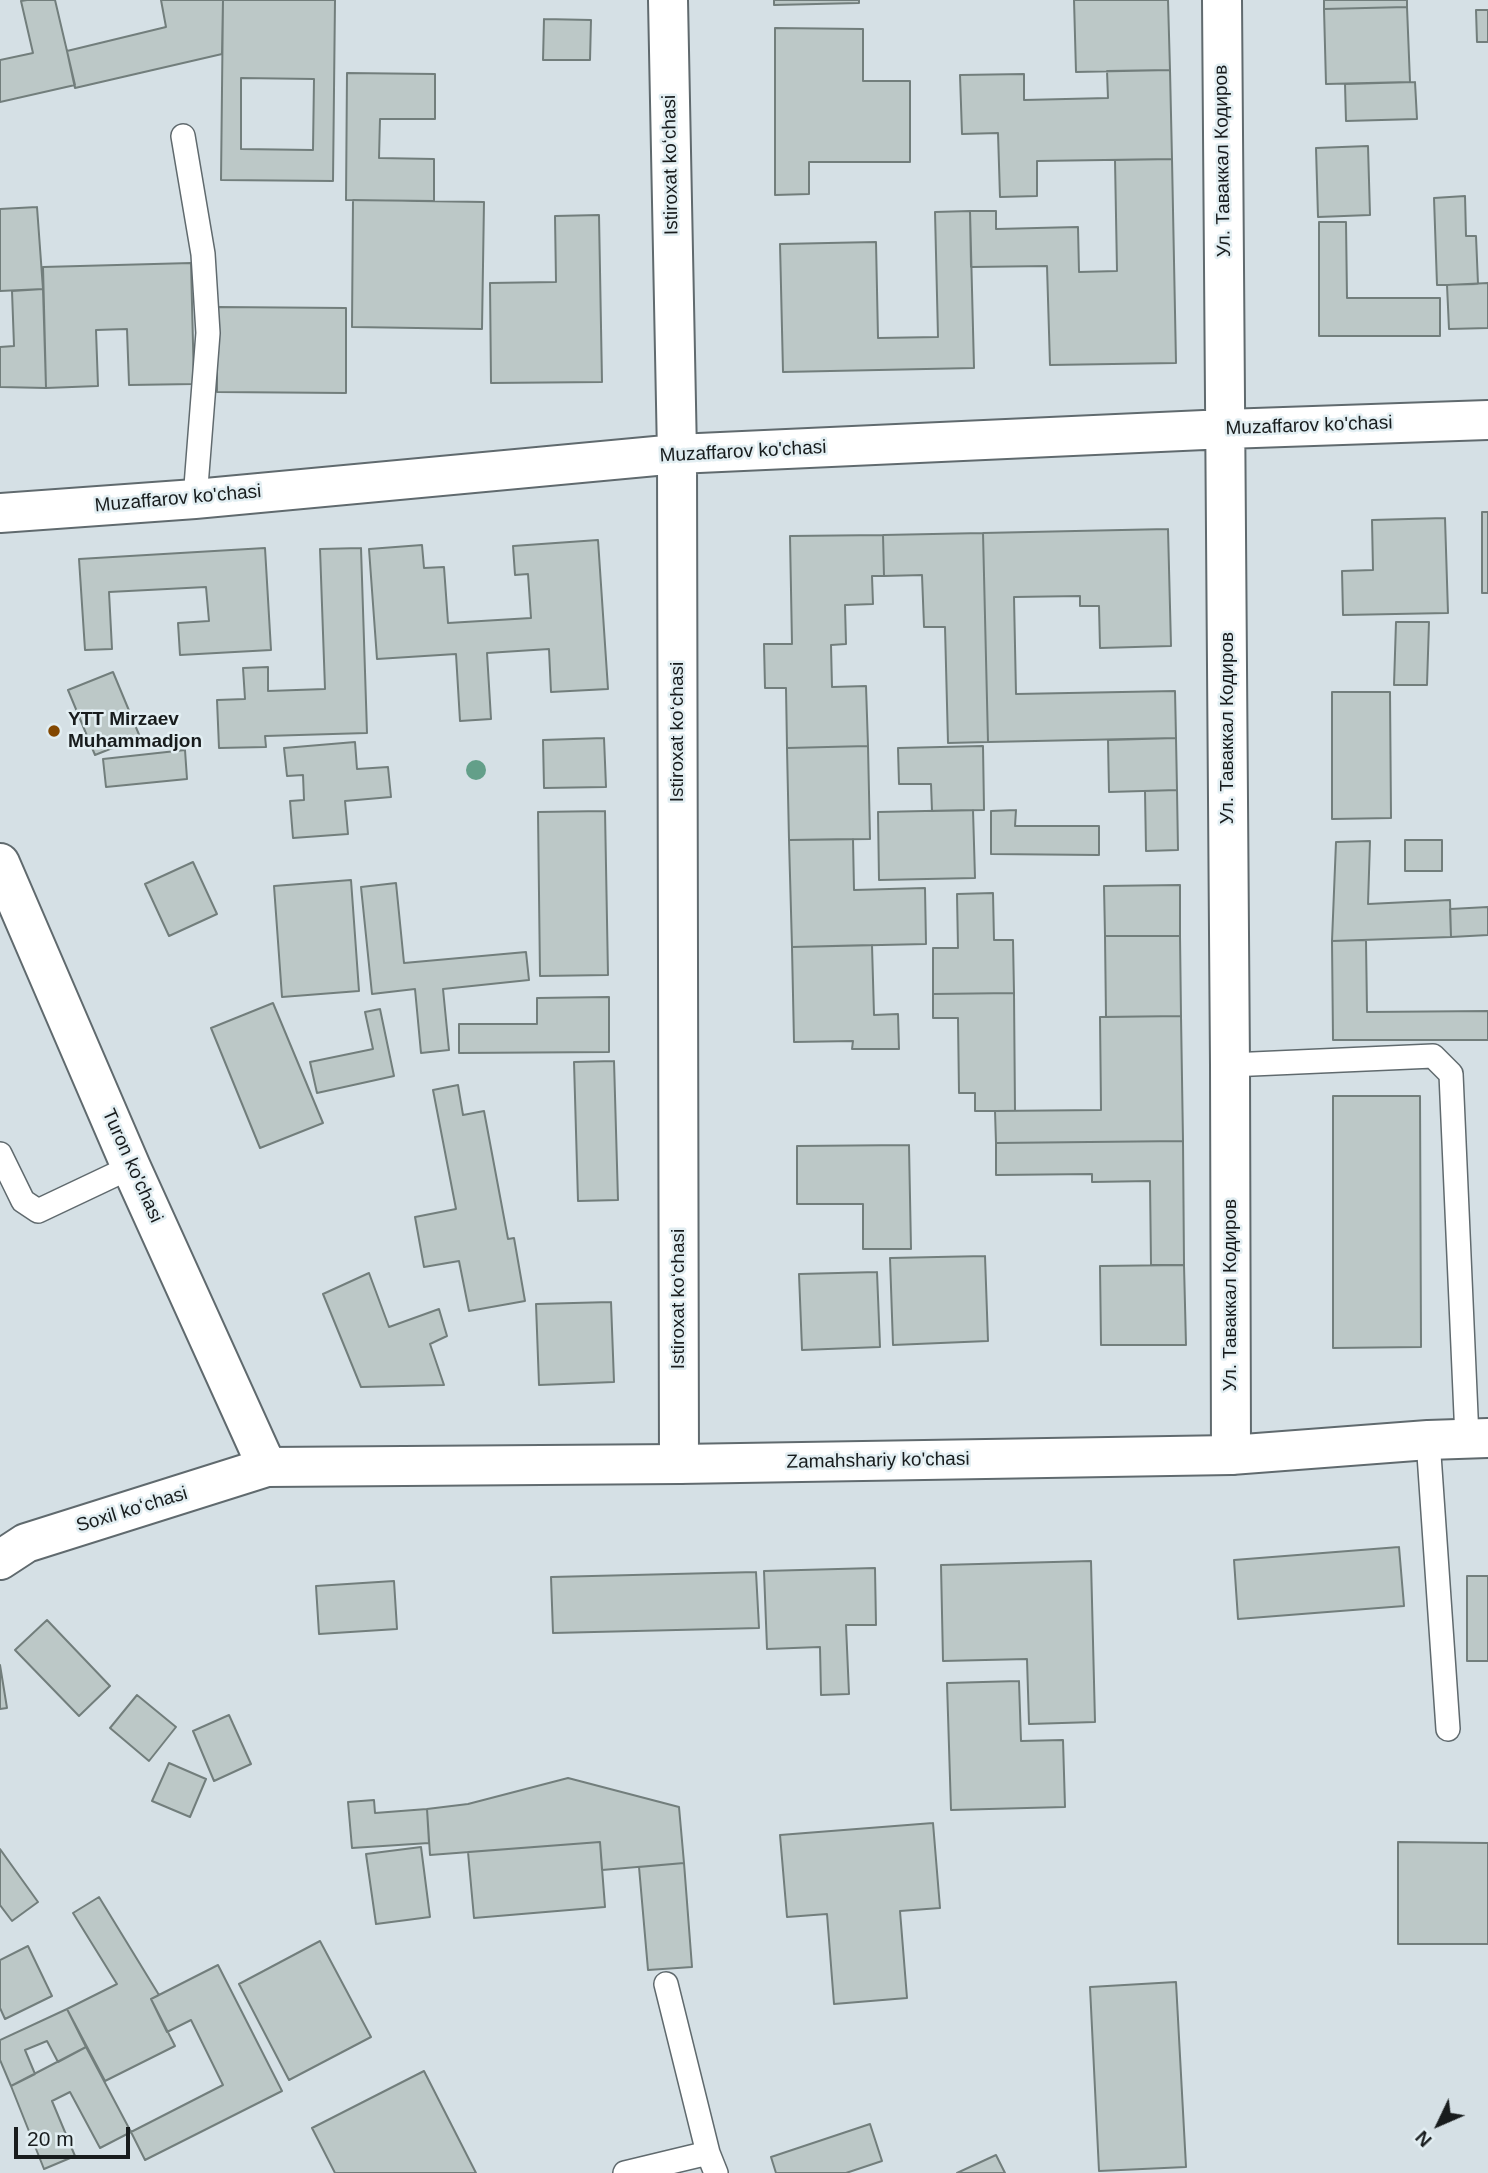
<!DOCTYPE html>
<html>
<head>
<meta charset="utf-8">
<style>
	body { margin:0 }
	#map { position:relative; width:1488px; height:2173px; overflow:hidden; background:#d5e0e5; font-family:Helvetica,sans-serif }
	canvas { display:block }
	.north { position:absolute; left:1404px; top:2089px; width:70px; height:70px; -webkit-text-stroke:5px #e2eef2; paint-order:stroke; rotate:226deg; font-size:19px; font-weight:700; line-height:28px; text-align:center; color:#181c1d }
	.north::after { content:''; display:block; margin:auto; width:24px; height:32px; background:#181c1d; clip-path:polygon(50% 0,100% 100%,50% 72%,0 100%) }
	.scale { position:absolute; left:14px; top:2127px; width:116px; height:32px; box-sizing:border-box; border:4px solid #181c1d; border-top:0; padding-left:9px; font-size:21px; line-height:24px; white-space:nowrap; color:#181c1d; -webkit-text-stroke:5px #e2eef2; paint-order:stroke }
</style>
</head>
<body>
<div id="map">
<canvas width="1488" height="2173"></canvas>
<div class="north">N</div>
<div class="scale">20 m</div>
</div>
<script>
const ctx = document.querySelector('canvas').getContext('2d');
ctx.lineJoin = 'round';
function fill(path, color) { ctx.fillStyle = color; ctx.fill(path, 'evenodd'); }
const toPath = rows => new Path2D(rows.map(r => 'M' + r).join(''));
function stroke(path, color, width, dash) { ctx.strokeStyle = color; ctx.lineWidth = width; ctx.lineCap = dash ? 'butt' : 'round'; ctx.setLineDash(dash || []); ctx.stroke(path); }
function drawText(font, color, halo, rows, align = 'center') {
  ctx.font = font + ' Helvetica,sans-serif'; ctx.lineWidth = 5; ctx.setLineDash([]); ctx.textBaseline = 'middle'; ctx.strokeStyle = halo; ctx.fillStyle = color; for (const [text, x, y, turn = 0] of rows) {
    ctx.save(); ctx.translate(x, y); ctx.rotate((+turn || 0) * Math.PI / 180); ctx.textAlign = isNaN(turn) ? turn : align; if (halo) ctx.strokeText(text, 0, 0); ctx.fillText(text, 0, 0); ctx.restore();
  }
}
const building = toPath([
	[27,0,55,0,75,85,0,102,0,60,33,53,21,1,27,0],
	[161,0,223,0,222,54,75,88,67,51,166,27,161,0],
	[223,0,335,0,333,181,221,180,223,0],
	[241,78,314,79,313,150,241,149,241,78],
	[774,0,859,0,859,3,774,5,774,0],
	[1074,0,1168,0,1170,70,1076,72,1074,0],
	[1324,0,1407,0,1407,7,1324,9,1324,0],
	[1407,7,1410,82,1326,84,1324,9,1407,7],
	[1476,10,1488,10,1488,42,1477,42,1476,10],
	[544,19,591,20,590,60,543,60,544,19],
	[775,28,863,29,863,81,910,81,910,162,809,162,809,194,775,195,775,28],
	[1170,70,1172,159,1037,161,1037,196,1000,197,998,133,962,134,960,75,1024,74,1024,100,1108,98,1107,71,1170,70],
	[347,73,435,74,435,119,380,119,379,158,434,159,434,201,346,200,347,73],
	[1415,82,1417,119,1346,121,1345,84,1415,82],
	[1368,146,1370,215,1318,217,1316,148,1368,146],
	[1172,159,1176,363,1050,365,1047,266,971,267,970,211,996,211,996,229,1078,227,1079,272,1117,271,1115,160,1172,159],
	[1465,196,1466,236,1476,236,1478,284,1437,285,1434,198,1465,196],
	[353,200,484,202,482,329,352,327,353,200],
	[37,207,43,289,0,291,0,209,37,207],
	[970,211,974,368,783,372,780,244,876,242,878,338,938,337,935,212,970,211],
	[599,215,602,382,491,383,490,283,556,282,555,216,599,215],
	[1319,222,1346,222,1347,298,1440,298,1440,336,1319,336,1319,222],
	[191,263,194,384,129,385,127,329,96,330,98,386,46,388,43,267,191,263],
	[1488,283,1488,328,1449,329,1447,285,1488,283],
	[43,289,46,388,0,387,0,347,14,346,12,291,43,289],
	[217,307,346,308,346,393,217,392,217,307],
	[1482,512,1488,512,1488,593,1482,593,1482,512],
	[1445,518,1448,613,1343,615,1342,571,1373,570,1372,520,1445,518],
	[1168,529,1171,646,1100,648,1099,606,1080,606,1080,596,1014,597,1016,694,1175,691,1176,738,988,742,983,533,1168,529],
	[983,533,988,742,948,743,945,627,924,627,922,575,884,576,883,535,983,533],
	[883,535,884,576,872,576,873,604,845,605,846,644,831,645,832,687,866,686,868,746,787,748,786,688,765,688,764,644,792,644,790,536,883,535],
	[598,540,608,689,551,692,549,649,487,653,491,719,460,721,456,654,377,659,369,549,422,545,424,568,444,567,448,623,531,618,528,574,515,575,513,546,598,540],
	[265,548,271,650,180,655,178,623,209,621,206,587,109,592,112,649,85,650,79,559,265,548],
	[361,548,367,733,265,736,266,747,219,748,217,700,245,699,243,668,268,667,268,691,325,689,320,549,361,548],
	[1396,622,1429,622,1427,685,1394,685,1396,622],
	[113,672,140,737,95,755,68,690,113,672],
	[1332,692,1390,692,1391,818,1332,819,1332,692],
	[604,738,606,787,544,788,543,740,604,738],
	[1176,738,1177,790,1109,792,1108,740,1176,738],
	[355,742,357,769,388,767,391,797,345,801,348,834,293,838,290,801,304,800,303,775,287,776,284,748,355,742],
	[868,746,870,839,789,840,787,748,868,746],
	[983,746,984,810,932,811,931,784,899,784,898,748,983,746],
	[185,750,187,779,106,787,103,759,185,750],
	[1177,790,1178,850,1146,851,1145,791,1177,790],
	[973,810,975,878,879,880,878,812,973,810],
	[1016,810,1015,826,1099,826,1099,855,991,854,991,811,1016,810],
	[605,811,608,975,540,976,538,812,605,811],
	[853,839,854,890,925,888,926,944,792,947,789,840,853,839],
	[1405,840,1442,840,1442,871,1405,871,1405,840],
	[1370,841,1368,904,1450,900,1451,937,1332,941,1336,842,1370,841],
	[193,862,217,914,169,936,145,884,193,862],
	[351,880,359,991,282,997,274,886,351,880],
	[396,883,404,963,526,952,529,980,443,989,449,1050,421,1053,415,989,372,994,361,887,396,883],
	[1180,885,1180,936,1105,936,1104,886,1180,885],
	[993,893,994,940,1013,940,1014,993,933,994,933,948,958,948,957,894,993,893],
	[1488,907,1488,935,1451,937,1450,909,1488,907],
	[1105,936,1180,936,1181,1016,1106,1017,1105,936],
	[1366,940,1367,1012,1488,1011,1488,1040,1333,1040,1332,941,1366,940],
	[872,945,874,1015,898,1014,899,1049,852,1049,853,1041,794,1042,792,947,872,945],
	[1014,993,1015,1111,975,1111,975,1093,959,1093,958,1018,933,1018,933,994,1014,993],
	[609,997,609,1052,459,1053,459,1024,537,1024,537,998,609,997],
	[273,1003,323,1123,260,1148,211,1028,273,1003],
	[380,1009,394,1076,317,1093,310,1062,373,1049,365,1012,380,1009],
	[1181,1016,1183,1141,996,1143,995,1111,1101,1110,1100,1017,1181,1016],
	[614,1061,618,1200,578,1201,574,1062,614,1061],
	[458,1085,463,1115,484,1111,508,1239,514,1238,525,1301,469,1311,459,1261,424,1267,415,1217,456,1209,433,1090,458,1085],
	[1333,1096,1420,1096,1421,1347,1333,1348,1333,1096],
	[1183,1141,1184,1265,1151,1265,1150,1181,1092,1182,1092,1174,996,1175,996,1143,1183,1141],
	[909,1145,911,1249,863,1249,863,1204,797,1204,797,1146,909,1145],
	[985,1256,988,1341,893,1345,890,1258,985,1256],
	[1184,1265,1186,1345,1101,1345,1100,1266,1184,1265],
	[877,1272,880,1347,802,1350,799,1274,877,1272],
	[369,1273,389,1327,439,1309,447,1336,430,1344,444,1385,361,1387,323,1294,369,1273],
	[611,1302,614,1382,539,1385,536,1304,611,1302],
	[1399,1547,1404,1606,1238,1619,1234,1560,1399,1547],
	[1091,1561,1095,1722,1029,1724,1027,1659,943,1661,941,1565,1091,1561],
	[875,1568,876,1625,846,1625,849,1694,821,1695,820,1647,767,1649,764,1571,875,1568],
	[756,1572,759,1628,553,1633,551,1577,756,1572],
	[1467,1576,1488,1576,1488,1661,1467,1661,1467,1576],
	[394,1581,397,1629,319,1634,316,1586,394,1581],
	[47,1620,110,1686,79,1716,15,1650,47,1620],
	[0,1665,7,1708,0,1709,0,1665],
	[1019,1681,1021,1741,1063,1740,1065,1807,951,1810,947,1683,1019,1681],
	[137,1695,176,1727,149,1761,110,1728,137,1695],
	[229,1715,251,1764,214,1781,193,1731,229,1715],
	[169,1763,206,1779,190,1817,152,1801,169,1763],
	[568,1778,679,1807,684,1863,602,1870,600,1842,430,1855,427,1809,468,1804,568,1778],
	[374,1800,375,1813,427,1809,429,1843,352,1848,348,1802,374,1800],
	[933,1823,940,1908,900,1911,907,1998,834,2004,827,1914,787,1917,780,1835,933,1823],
	[600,1842,605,1907,474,1918,468,1852,600,1842],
	[1398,1842,1488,1843,1488,1944,1398,1944,1398,1842],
	[421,1847,430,1917,376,1924,366,1854,421,1847],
	[0,1849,38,1902,12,1921,0,1905,0,1849],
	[684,1863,692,1967,648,1970,639,1867,684,1863],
	[99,1897,159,1995,151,1999,175,2046,105,2081,67,2009,117,1984,73,1913,99,1897],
	[320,1941,371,2037,289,2080,239,1984,320,1941],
	[28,1946,52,1996,5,2019,0,2008,0,1960,28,1946],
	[218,1965,282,2091,145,2160,131,2132,223,2085,191,2020,167,2032,151,1999,218,1965],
	[1176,1982,1186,2167,1099,2171,1090,1987,1176,1982],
	[67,2009,86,2047,58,2062,47,2041,25,2050,35,2074,11,2086,0,2060,0,2040,67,2009],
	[86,2047,131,2132,100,2148,70,2092,52,2101,75,2156,44,2169,11,2086,86,2047],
	[424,2071,476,2173,335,2173,312,2128,424,2071],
	[870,2124,882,2161,846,2173,776,2173,771,2157,870,2124],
	[996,2155,1005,2173,957,2173,996,2155]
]);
const lane = toPath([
	[183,136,203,254,208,333,195,499],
	[1230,1065,1433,1056,1451,1074,1467,1438],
	[0,1154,23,1201,38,1211,131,1167],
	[1428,1440,1448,1729],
	[666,1984,708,2153,716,2173],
	[625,2173,708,2153]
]);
const street = toPath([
	[668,0,677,454,679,1464],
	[1222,0,1230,1065,1231,1455],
	[0,513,195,499,677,454,1226,429,1488,420],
	[0,1560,26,1543,267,1467]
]);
const secondary = toPath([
	[0,863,131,1167,267,1467,679,1464,1231,1455,1428,1440,1488,1438]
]);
const trees = [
	[476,770]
];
const markers = [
	[54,731,7,"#824700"]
];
const streetNames = [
	["Ул. Таваккал Кодиров",1223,161,-91],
	["Istiroxat koʻchasi",671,165,-91],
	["Muzaffarov ko'chasi",1309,426,-2],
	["Muzaffarov ko'chasi",743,452,-3],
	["Muzaffarov ko'chasi",178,499,-5],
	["Ул. Таваккал Кодиров",1228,728,-90],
	["Istiroxat koʻchasi",678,732,-90],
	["Turon ko'chasi",132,1166,66],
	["Ул. Таваккал Кодиров",1231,1295,-90],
	["Istiroxat koʻchasi",679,1299,-90],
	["Zamahshariy ko'chasi",878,1461,-1],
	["Soxil koʻchasi",132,1510,-17]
];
const poiNames = [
	["YTT Mirzaev",68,720],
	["Muhammadjon",68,742]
];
fill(building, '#bcc8c7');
stroke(building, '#727e7c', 2);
stroke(lane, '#606a6e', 26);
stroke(street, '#606a6e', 42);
stroke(secondary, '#606a6e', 42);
stroke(lane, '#fff', 23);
stroke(street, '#fff', 38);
stroke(secondary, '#fff', 38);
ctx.fillStyle = '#639f89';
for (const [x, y] of trees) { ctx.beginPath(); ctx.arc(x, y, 10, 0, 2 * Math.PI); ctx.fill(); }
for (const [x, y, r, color] of markers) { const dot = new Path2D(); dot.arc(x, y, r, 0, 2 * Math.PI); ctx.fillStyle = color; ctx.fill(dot); stroke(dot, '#e2eef2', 2.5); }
drawText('19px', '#181c1d', '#e2eef2', streetNames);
drawText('bold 19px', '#181c1d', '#e2eef2', poiNames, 'left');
</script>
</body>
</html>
